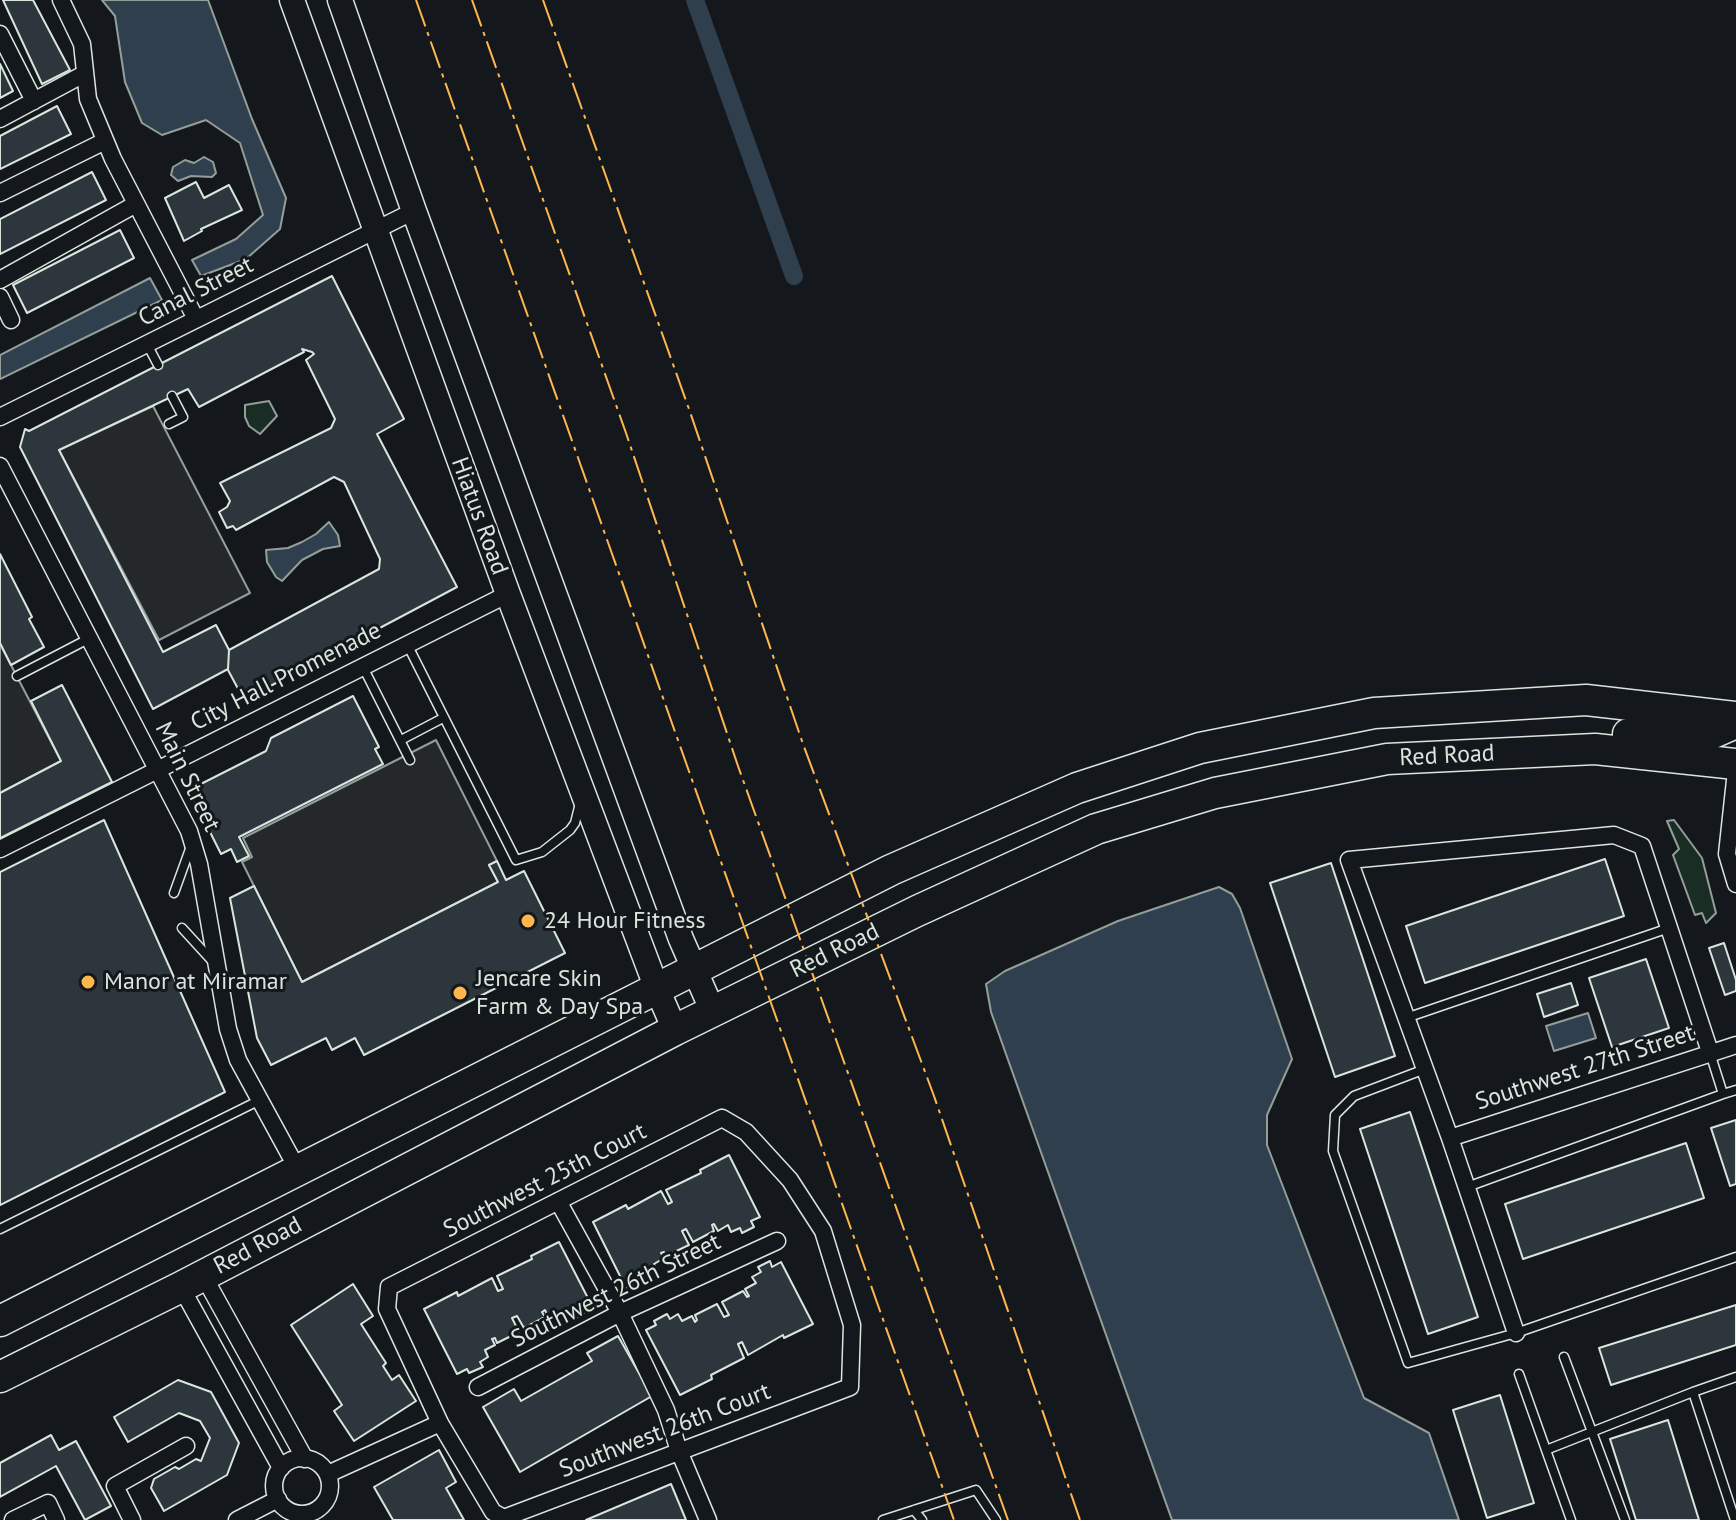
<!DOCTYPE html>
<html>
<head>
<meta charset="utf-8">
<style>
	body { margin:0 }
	canvas { display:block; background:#14181c }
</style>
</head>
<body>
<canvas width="1736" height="1520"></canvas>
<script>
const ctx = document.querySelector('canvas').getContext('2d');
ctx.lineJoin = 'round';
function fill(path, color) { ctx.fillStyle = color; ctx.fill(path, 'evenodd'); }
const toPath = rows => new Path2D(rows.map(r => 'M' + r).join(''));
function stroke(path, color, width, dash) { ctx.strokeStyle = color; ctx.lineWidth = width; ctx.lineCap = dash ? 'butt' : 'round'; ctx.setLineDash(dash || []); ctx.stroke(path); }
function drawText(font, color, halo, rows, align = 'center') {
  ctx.font = font + ' "PT Sans",sans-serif'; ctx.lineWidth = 6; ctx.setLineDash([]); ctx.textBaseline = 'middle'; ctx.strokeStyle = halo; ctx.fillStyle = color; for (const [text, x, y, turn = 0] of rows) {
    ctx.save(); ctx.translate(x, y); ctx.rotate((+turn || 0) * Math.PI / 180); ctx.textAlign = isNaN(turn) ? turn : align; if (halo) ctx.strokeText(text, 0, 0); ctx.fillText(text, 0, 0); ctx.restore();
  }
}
const green = toPath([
	[269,401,277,416,260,434,249,426,245,417,245,405,269,401],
	[1674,820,1702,858,1716,913,1706,923,1702,913,1695,915,1673,855,1679,849,1667,821,1674,820]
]);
const parking = toPath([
	[153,406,250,593,159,640,59,450,153,406],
	[0,644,61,761,0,793,0,644],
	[436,740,497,861,489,865,498,882,302,982,242,862,252,857,243,838,436,740]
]);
const water = toPath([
	[102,0,208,0,252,119,286,198,280,229,246,259,201,276,192,260,236,239,263,215,240,143,206,120,162,135,142,123,125,82,115,16,102,0],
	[204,157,213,162,216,173,212,177,191,176,178,181,171,175,173,167,185,160,194,163,204,157],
	[150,278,162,300,0,379,0,355,150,278],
	[329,522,338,535,340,546,323,549,302,560,282,581,276,577,267,562,266,550,288,548,302,542,316,534,329,522],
	[1219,887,1232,894,1240,908,1292,1059,1267,1115,1267,1145,1364,1398,1429,1433,1459,1520,1172,1520,991,1012,986,984,1005,971,1118,921,1219,887],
	[1588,1013,1596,1038,1554,1051,1546,1026,1588,1013]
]);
const canal = toPath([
	[695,0,794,276]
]);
const building = toPath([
	[3,0,33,0,70,70,42,84,3,0],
	[0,64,13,91,0,98,0,64],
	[57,106,71,134,0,169,0,136,57,106],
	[92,172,106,200,0,254,0,219,92,172],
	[196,182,204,198,229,185,242,210,201,229,202,231,184,241,165,198,196,182],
	[120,230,134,258,27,313,13,285,120,230],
	[332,276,404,419,377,434,457,587,244,700,228,670,229,650,379,569,380,559,344,482,334,477,236,530,233,526,227,528,219,512,227,507,230,501,220,483,331,428,335,419,306,360,314,354,312,352,302,349,304,352,199,407,188,389,59,450,163,652,216,625,229,650,228,669,153,709,20,447,25,429,29,431,332,276],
	[0,554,32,617,29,619,44,647,11,665,0,643,0,554],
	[62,685,112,782,0,838,0,793,61,761,31,701,62,685],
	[353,696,379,747,375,749,383,764,239,837,249,856,237,862,231,849,221,854,189,790,266,751,271,738,353,696],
	[104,820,225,1092,0,1205,0,872,104,820],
	[1605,859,1624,916,1425,983,1406,926,1605,859],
	[497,861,506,880,524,871,565,953,364,1055,355,1038,332,1050,326,1038,271,1065,257,1038,230,898,254,886,302,982,498,882,489,865,497,861],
	[1331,863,1395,1056,1335,1077,1270,883,1331,863],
	[1724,943,1736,980,1736,991,1725,995,1709,948,1724,943],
	[1646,959,1669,1028,1612,1047,1589,978,1646,959],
	[1571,983,1578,1005,1544,1017,1537,994,1571,983],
	[1410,1112,1478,1317,1428,1334,1360,1129,1410,1112],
	[1736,1120,1736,1184,1730,1186,1711,1128,1736,1120],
	[1686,1143,1704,1198,1523,1259,1505,1204,1686,1143],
	[729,1155,760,1217,751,1221,754,1227,742,1233,740,1228,731,1232,728,1225,718,1231,714,1224,712,1225,714,1231,693,1242,686,1229,682,1231,689,1245,666,1256,664,1252,661,1253,664,1258,654,1264,657,1271,649,1275,652,1280,638,1287,636,1282,626,1288,593,1222,626,1205,628,1209,661,1191,668,1204,672,1202,666,1190,701,1173,700,1170,729,1155],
	[559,1242,591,1304,582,1308,584,1313,573,1319,571,1315,562,1319,558,1312,548,1317,545,1310,542,1312,545,1317,524,1328,517,1316,512,1318,519,1332,497,1343,495,1338,492,1339,495,1345,485,1350,488,1357,480,1362,483,1367,469,1373,467,1369,457,1374,424,1309,457,1292,458,1296,492,1278,498,1291,503,1289,497,1276,532,1259,531,1256,559,1242],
	[770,1261,772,1267,781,1262,813,1324,784,1338,783,1335,748,1355,742,1342,738,1344,744,1358,711,1375,712,1379,680,1395,646,1330,656,1325,654,1321,667,1314,670,1319,678,1314,682,1321,692,1316,695,1322,697,1320,695,1315,717,1304,724,1317,729,1315,722,1302,743,1291,747,1297,749,1296,745,1289,756,1283,752,1277,761,1272,758,1267,770,1261],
	[353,1284,373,1316,361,1324,386,1363,383,1366,392,1380,399,1375,416,1401,354,1441,334,1411,342,1405,291,1325,353,1284],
	[1736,1305,1736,1345,1611,1385,1599,1348,1736,1305],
	[618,1336,652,1396,520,1472,483,1407,514,1389,521,1401,592,1361,587,1353,618,1336],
	[178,1380,211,1392,239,1443,227,1475,164,1511,151,1488,154,1479,175,1467,179,1469,196,1459,201,1461,210,1438,200,1421,179,1413,128,1442,114,1417,178,1380],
	[1500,1395,1534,1503,1487,1518,1453,1410,1500,1395],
	[1668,1420,1699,1520,1636,1520,1610,1439,1668,1420],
	[51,1435,59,1450,76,1441,111,1506,85,1520,56,1466,0,1497,0,1463,51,1435],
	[439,1450,456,1482,446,1488,464,1520,393,1520,374,1487,439,1450],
	[671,1484,686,1520,586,1520,671,1484]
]);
const lane = toPath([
	[147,344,158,365],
	[169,424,183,417,172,396],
	[407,644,516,860,542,852,570,830,575,823,580,803],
	[363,667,410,760],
	[17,676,90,638],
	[401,740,443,718],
	[174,893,191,846],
	[182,928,214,963],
	[1406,1018,1669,928],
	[1425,1069,1354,1096,1335,1115,1333,1151,1408,1363,1516,1333,1736,1257],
	[1723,1094,1736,1090],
	[1467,1187,1723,1094,1710,1053],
	[0,1229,260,1100],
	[1564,1357,1625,1520],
	[1519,1374,1546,1450],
	[914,1510,922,1520],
	[883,1520,976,1490,996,1520],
	[1571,1520,1546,1450,1693,1392],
	[1735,1520,1693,1392,1736,1377]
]);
const street = toPath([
	[61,0,82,44,88,99,113,159,196,319],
	[0,34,34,101],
	[0,119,84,74],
	[0,193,105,141],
	[0,280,136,204],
	[0,297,11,320],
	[0,417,414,211],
	[0,466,189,831,199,864,228,1029,238,1060,298,1170],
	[1736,771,1727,854,1736,884],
	[0,849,508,594],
	[722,1118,746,1132,790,1180,823,1231,852,1325,850,1387,504,1518,493,1512,440,1423,387,1309,389,1287,722,1118],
	[1450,1138,1736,1045],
	[558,1201,620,1313,666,1410,679,1451,708,1520],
	[203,1275,305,1459],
	[181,1287,281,1468],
	[1516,1333,1450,1138,1349,860,1614,835,1642,846,1710,1052],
	[478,1387,620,1313,777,1241],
	'274 1486a28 28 0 1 1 56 0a28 28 0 1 1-56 0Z',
	[328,1474,440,1423],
	[13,1520,48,1503,56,1520],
	[132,1520,115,1486,186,1446],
	[237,1520,278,1499]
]);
const secondary = toPath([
	[292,0,508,594,657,989,675,1030],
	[340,0,414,211,681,939,713,1012]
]);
const highway = toPath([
	[1628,734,1704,737,1736,723],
	[0,1321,891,870,1077,788,1200,748,1374,713,1586,700,1736,717],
	[0,1377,181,1287,675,1030,917,911,1096,829,1215,793,1387,759,1595,749,1736,764]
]);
const power = toPath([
	[416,0,954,1520],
	[472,0,626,433,738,766,1008,1520],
	[543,0,689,409,803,744,934,1096,1080,1520]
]);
const markers = [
	[528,921,8,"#ffb74d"],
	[88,982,8,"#ffb74d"],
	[460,993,8,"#ffb74d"]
];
const streetNames = [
	["Canal Street",196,292,-27],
	["Hiatus Road",479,516,70],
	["City Hall Promenade",286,677,-27],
	["Red Road",1447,756,-3],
	["Main Street",187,777,64],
	["Red Road",835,951,-26],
	["Southwest 27th Street",1585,1068,-18],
	["Southwest 25th Court",545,1181,-27],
	["Red Road",258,1246,-28],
	["Southwest 26th Street",616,1291,-26],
	["Southwest 26th Court",665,1431,-21]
];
const poiNames = [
	["24 Hour Fitness",544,921],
	["Jencare Skin",476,979],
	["Farm & Day Spa",476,1007],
	["Manor at Miramar",104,982]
];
fill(green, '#1a2d24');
stroke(green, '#939e99', 2);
fill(parking, '#24282b');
stroke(parking, '#939e99', 2);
fill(water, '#2f3f4d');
stroke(water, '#939e99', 2);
stroke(canal, '#2f3f4d', 18);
fill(building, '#2c363c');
stroke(building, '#d8e6dc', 2);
stroke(lane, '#d8e6dc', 11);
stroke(street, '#d8e6dc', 19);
stroke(secondary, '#d8e6dc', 27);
stroke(highway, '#d8e6dc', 33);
stroke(lane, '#14181c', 8);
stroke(street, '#14181c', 16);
stroke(secondary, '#14181c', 24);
stroke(highway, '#14181c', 30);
stroke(power, '#ffb74d', 2, [28, 6, 4, 6]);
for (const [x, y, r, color] of markers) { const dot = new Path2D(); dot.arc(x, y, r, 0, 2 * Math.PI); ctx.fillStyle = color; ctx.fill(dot); stroke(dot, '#14181c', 3); }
drawText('24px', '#d8e6dc', '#14181c', streetNames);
drawText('24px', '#d8e6dc', '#14181c', poiNames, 'left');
</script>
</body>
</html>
